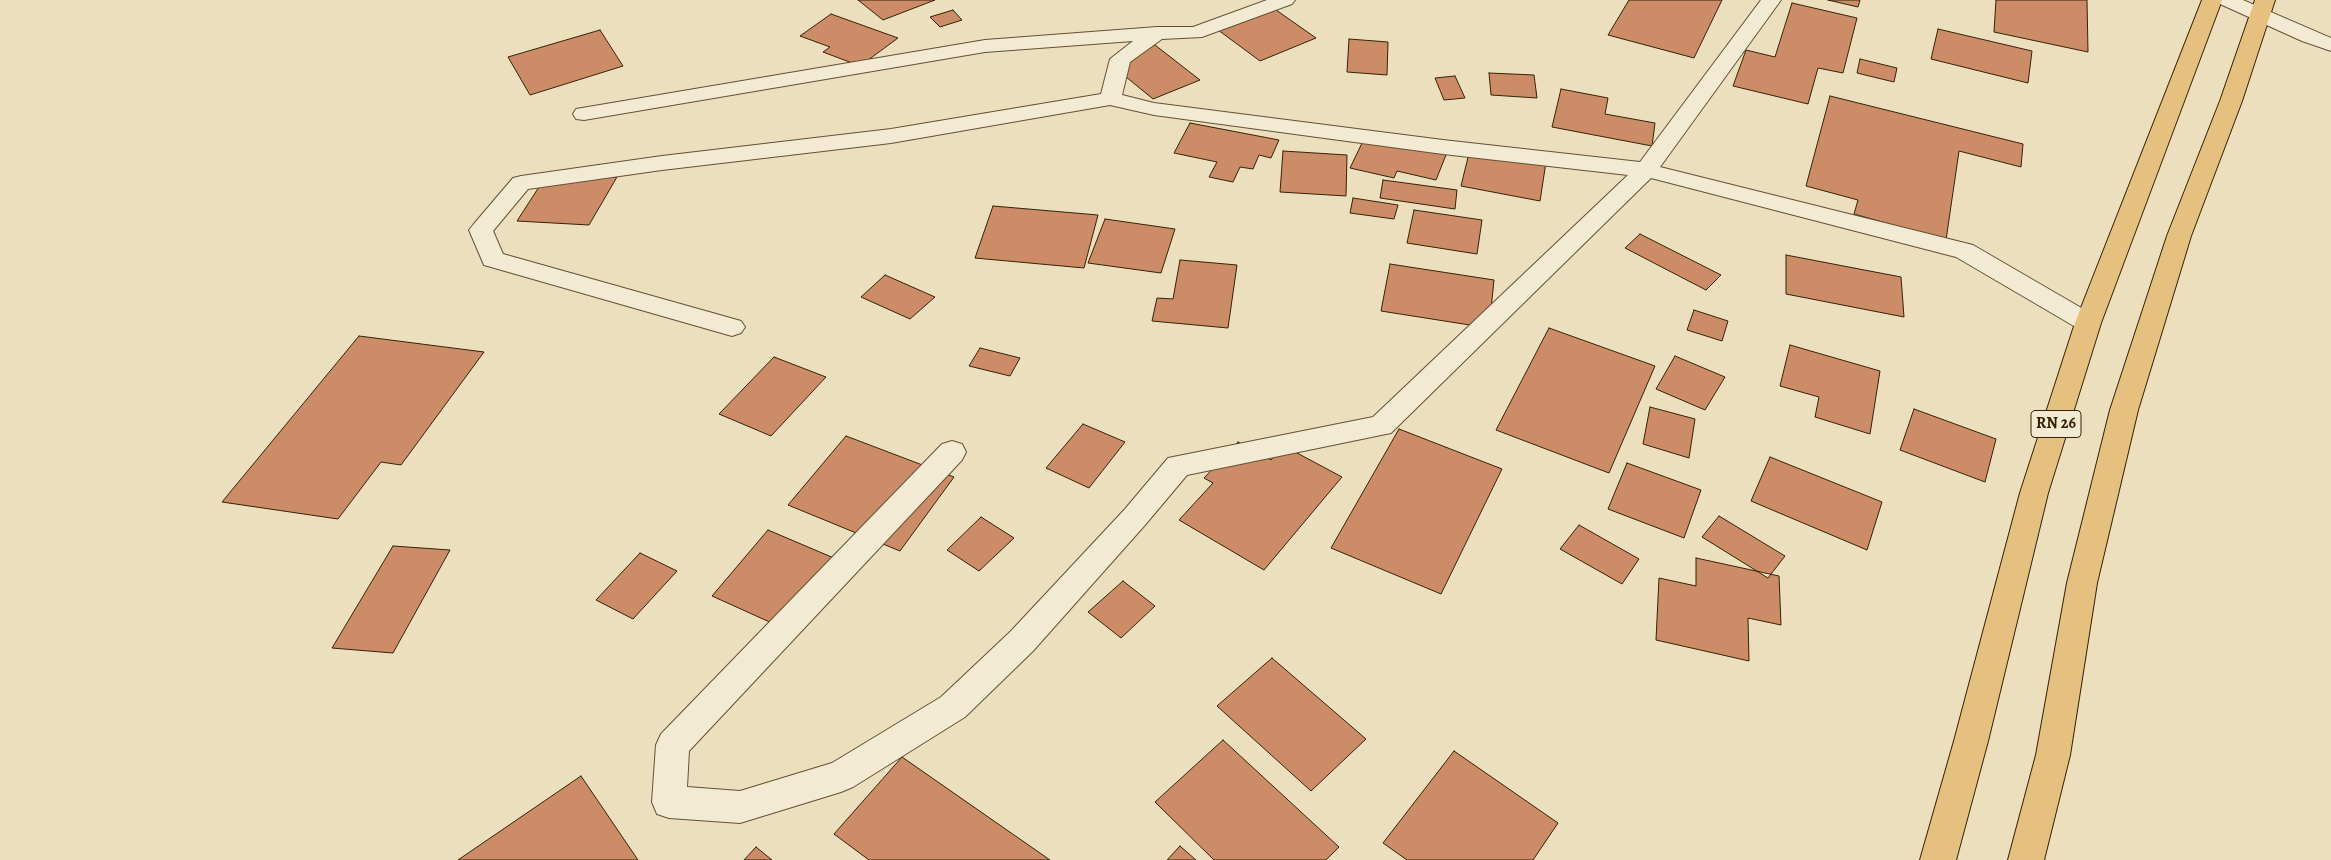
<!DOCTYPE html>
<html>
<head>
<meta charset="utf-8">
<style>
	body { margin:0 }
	canvas { display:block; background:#ecdfbd }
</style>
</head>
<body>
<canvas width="2331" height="860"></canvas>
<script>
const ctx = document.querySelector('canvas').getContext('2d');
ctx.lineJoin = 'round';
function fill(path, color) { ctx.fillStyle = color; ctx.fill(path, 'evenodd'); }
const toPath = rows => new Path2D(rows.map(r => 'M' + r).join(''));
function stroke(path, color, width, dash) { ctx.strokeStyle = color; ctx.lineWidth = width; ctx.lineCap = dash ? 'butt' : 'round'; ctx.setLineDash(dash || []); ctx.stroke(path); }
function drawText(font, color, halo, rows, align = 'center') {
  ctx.font = font + ' Alegreya,serif'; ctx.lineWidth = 4; ctx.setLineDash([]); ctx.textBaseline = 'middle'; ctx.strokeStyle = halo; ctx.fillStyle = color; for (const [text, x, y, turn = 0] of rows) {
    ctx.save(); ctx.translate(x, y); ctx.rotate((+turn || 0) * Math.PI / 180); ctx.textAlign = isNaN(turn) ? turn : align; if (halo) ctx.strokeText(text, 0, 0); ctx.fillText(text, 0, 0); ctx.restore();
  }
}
const building = toPath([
	[858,0,935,0,883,20,858,0],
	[1629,0,1722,0,1694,58,1608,35,1629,0],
	[1828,0,1860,0,1858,7,1828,0],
	[1996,0,2087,0,2088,52,1994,32,1996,0],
	[1792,3,1857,18,1843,73,1818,68,1808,104,1733,86,1746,50,1775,57,1792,3],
	[1269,5,1316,38,1260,61,1214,27,1269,5],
	[953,10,962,20,940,27,930,17,953,10],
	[831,14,898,38,860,66,823,52,830,47,800,36,831,14],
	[1938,29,2032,51,2028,83,1931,59,1938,29],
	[600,30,623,66,530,95,508,57,600,30],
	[1349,39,1388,42,1387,75,1347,72,1349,39],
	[1155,45,1200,80,1153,99,1109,63,1155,45],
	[1860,59,1897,68,1894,82,1857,73,1860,59],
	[1489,73,1534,75,1537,98,1491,95,1489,73],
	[1455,76,1465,98,1444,100,1435,78,1455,76],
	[1561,89,1608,98,1605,114,1655,123,1652,146,1552,127,1561,89],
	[1830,96,2023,144,2021,167,1959,151,1946,240,1854,214,1858,200,1806,186,1830,96],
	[1190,123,1279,140,1271,158,1259,155,1253,169,1240,167,1233,182,1209,177,1217,162,1174,153,1190,123],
	[1364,139,1448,150,1436,180,1397,171,1394,178,1350,168,1364,139],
	[1470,149,1546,162,1540,201,1461,186,1470,149],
	[1283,151,1347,155,1346,196,1280,192,1283,151],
	[548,173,617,177,589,225,517,221,548,173],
	[1383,180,1457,190,1455,209,1380,198,1383,180],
	[1353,198,1398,205,1394,219,1350,213,1353,198],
	[993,206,1098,215,1084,268,975,258,993,206],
	[1414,210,1482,220,1477,254,1407,243,1414,210],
	[1105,219,1175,229,1161,273,1088,263,1105,219],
	[1640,234,1721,275,1706,290,1625,248,1640,234],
	[1786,255,1901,277,1904,317,1786,294,1786,255],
	[1180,260,1237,265,1228,328,1152,321,1157,298,1173,299,1180,260],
	[1390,264,1494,280,1489,328,1381,311,1390,264],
	[885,275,935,297,910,319,861,297,885,275],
	[1694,310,1728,321,1722,341,1687,330,1694,310],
	[1549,328,1655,366,1609,473,1496,430,1549,328],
	[359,336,484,352,401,465,381,462,338,519,222,502,359,336],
	[1790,345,1880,371,1870,434,1815,417,1819,397,1780,386,1790,345],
	[980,348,1020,358,1010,376,969,366,980,348],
	[1675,356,1725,377,1705,410,1656,389,1675,356],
	[774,357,826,377,771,436,719,414,774,357],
	[1650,407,1695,419,1689,458,1643,444,1650,407],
	[1914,409,1996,439,1985,482,1900,450,1914,409],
	[1083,424,1125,442,1089,488,1046,468,1083,424],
	[1399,429,1502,469,1441,594,1331,548,1399,429],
	[846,436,954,477,900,551,788,505,846,436],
	[1238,442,1271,460,1284,446,1342,477,1264,570,1179,520,1213,483,1204,478,1238,442],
	[1770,457,1882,502,1867,550,1751,501,1770,457],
	[1627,463,1701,490,1684,538,1608,509,1627,463],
	[1719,516,1785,556,1768,578,1702,537,1719,516],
	[981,517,1014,538,979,571,947,550,981,517],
	[1579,525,1639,559,1622,584,1560,549,1579,525],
	[768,530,848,564,794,633,712,596,768,530],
	[393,546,450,550,393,653,332,648,393,546],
	[640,553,677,571,633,619,596,600,640,553],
	[1696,558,1779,576,1781,625,1748,618,1749,661,1656,640,1659,578,1696,586,1696,558],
	[1123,581,1155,606,1121,638,1088,612,1123,581],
	[1272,658,1366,739,1311,791,1217,706,1272,658],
	[1223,740,1339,847,1326,860,1214,860,1155,802,1223,740],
	[1454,751,1558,823,1533,860,1407,860,1383,843,1454,751],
	[902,757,1050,860,869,860,834,834,902,757],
	[581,776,638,860,458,860,581,776],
	[1180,846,1196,860,1167,860,1180,846],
	[756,847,772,860,744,860,756,847]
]);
const minor = toPath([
	[1267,0,1295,0,1292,4,1202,37,1162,39,1130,62,1122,95,1154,103,1443,140,1640,162,1761,0,1781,0,1660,167,1973,245,2097,317,2101,323,2097,329,2088,332,2079,329,1956,257,1651,178,1391,433,1187,475,1145,525,1033,651,965,717,853,787,841,792,740,823,669,818,657,814,652,802,656,745,661,734,942,444,952,441,962,444,966,452,962,460,689,751,687,787,740,791,832,763,941,697,1011,631,1125,509,1168,458,1373,417,1628,175,1443,154,1154,115,1110,105,891,143,662,170,528,189,493,231,503,254,741,321,745,327,741,333,732,336,484,265,469,230,473,225,513,178,521,176,662,156,891,129,1101,94,1110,59,1133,41,985,52,584,120,576,119,573,114,576,109,985,40,1157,27,1193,27,1267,0],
	[2217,0,2243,0,2331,38,2331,51,2302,41,2220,4,2217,0]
]);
const major = toPath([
	[2202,0,2222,0,2101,323,2048,493,1988,741,1956,860,1920,860,1954,741,2020,493,2075,323,2202,0],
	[2255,0,2275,0,2242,101,2191,236,2138,410,2097,583,2070,755,2044,860,2008,860,2036,755,2067,583,2110,410,2167,236,2220,101,2255,0]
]);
const shields = [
	[2056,424,50]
];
const shieldNames = [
	["RN 26",2056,424]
];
fill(building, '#cd8c68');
stroke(building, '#352205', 1);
stroke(minor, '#635133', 2);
stroke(major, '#352205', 2);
fill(minor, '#f3ead4');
fill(major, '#e6c07e');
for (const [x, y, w] of shields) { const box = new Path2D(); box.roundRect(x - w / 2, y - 13.5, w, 27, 4); ctx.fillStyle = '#f3ead4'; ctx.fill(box); stroke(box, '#352205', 1); }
drawText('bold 16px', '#352205', null, shieldNames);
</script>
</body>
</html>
